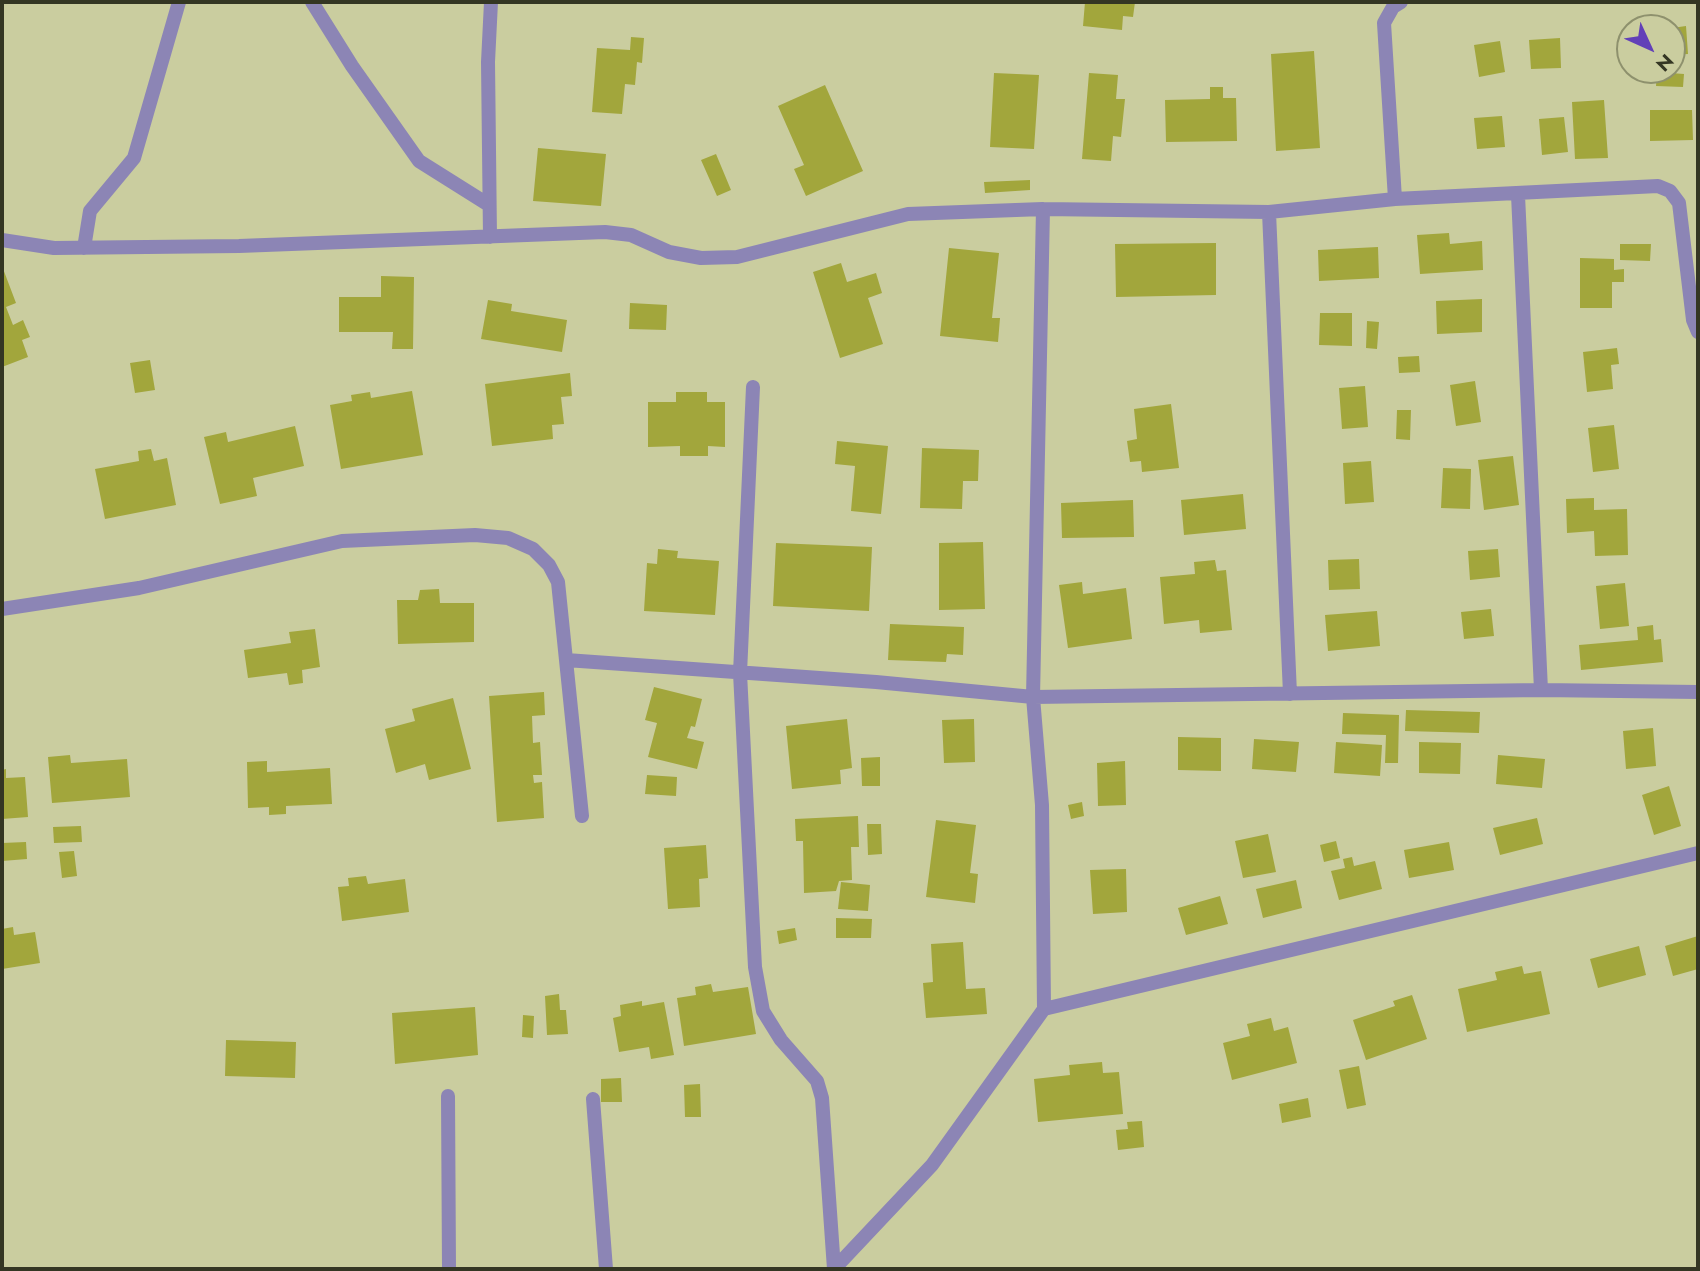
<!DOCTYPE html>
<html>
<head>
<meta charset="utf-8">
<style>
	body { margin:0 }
	#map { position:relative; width:1700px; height:1271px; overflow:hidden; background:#cacd9f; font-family:Jost,sans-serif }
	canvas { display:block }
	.frame { position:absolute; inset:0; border:4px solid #343623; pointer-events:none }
	.north { position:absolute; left:1616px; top:14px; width:70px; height:70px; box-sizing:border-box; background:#cacd9f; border:2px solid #8e916d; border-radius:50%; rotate:135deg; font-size:19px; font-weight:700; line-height:28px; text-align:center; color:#343623 }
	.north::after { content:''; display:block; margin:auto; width:24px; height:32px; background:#6240b8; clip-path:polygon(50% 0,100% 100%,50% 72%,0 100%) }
</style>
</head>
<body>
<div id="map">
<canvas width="1700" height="1271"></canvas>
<div class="frame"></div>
<div class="north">N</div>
</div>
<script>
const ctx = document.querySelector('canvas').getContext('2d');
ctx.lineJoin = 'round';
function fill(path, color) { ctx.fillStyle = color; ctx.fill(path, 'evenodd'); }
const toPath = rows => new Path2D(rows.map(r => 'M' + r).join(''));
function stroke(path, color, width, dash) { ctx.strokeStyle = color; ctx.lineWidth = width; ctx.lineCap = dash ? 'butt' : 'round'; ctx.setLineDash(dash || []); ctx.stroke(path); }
const building = toPath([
	[1085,2,1135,2,1133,17,1123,16,1122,30,1083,26],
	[1686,26,1688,54,1672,55,1672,28],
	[631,37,644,38,642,63,637,62,635,85,625,84,622,114,592,112,597,48,630,50],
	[1560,38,1561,68,1531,69,1529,40],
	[1500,41,1505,72,1479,77,1474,45],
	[1314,51,1320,148,1276,151,1271,54],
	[1657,72,1684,74,1683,87,1656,86],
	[994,73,1039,75,1034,149,990,147],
	[1089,73,1118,75,1116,99,1125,99,1121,137,1113,136,1111,161,1082,159],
	[825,85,863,171,806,196,794,169,804,165,778,106],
	[1210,87,1223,87,1223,98,1236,98,1237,141,1166,142,1165,100,1210,99],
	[1604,100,1608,158,1575,159,1572,102],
	[1650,110,1692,110,1693,140,1650,141],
	[1502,116,1505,147,1477,149,1474,118],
	[1564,117,1568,152,1542,155,1539,119],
	[538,148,606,154,601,206,533,201],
	[716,154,731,190,717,196,701,160],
	[1030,180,1030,190,985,193,984,182],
	[1449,233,1450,244,1482,241,1483,270,1420,274,1417,235],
	[1216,243,1216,295,1116,297,1115,244],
	[1620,244,1651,244,1650,261,1620,260],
	[1378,247,1379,278,1319,281,1318,250],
	[949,248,999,253,992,318,1000,318,998,342,940,336],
	[1580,258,1614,259,1614,270,1624,269,1624,282,1612,282,1612,308,1580,308],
	[841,263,847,282,876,273,882,293,868,298,883,344,840,358,813,272],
	[2,266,16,303,6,307,13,325,23,320,30,337,22,340,28,357,2,367],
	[381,276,414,277,413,349,392,349,393,332,339,332,339,297,381,297],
	[1482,299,1482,332,1437,334,1436,301],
	[488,300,512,304,511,311,567,320,562,352,481,339],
	[630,303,667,305,666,330,629,329],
	[1320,313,1352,313,1352,346,1319,345],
	[1367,321,1379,322,1377,349,1366,348],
	[1617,348,1619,364,1611,365,1613,389,1587,392,1583,352],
	[1419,356,1420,372,1399,373,1398,357],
	[150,360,155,390,135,393,130,363],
	[570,373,572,396,561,397,564,424,552,425,553,439,492,446,485,384],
	[1475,381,1481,422,1456,426,1450,385],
	[1365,386,1368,427,1342,429,1339,388],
	[412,391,423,455,341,469,330,405,352,401,351,395,370,392,371,398],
	[676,392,707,392,707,402,725,402,725,447,708,446,708,456,680,456,680,446,648,447,648,402,676,402],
	[1171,404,1179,468,1142,472,1141,461,1130,462,1127,441,1137,439,1134,409],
	[1397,410,1411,410,1410,440,1396,439],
	[1614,425,1619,469,1593,472,1588,428],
	[295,426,304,466,253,478,257,496,220,504,204,437,226,432,228,442],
	[837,441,888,446,881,514,851,511,855,466,835,464],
	[922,448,979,450,978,481,963,481,962,509,920,508],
	[151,449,154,461,167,458,176,505,105,519,95,469,139,461,138,451],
	[1513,456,1519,505,1484,510,1478,460],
	[1371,461,1374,502,1345,504,1343,463],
	[1443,468,1471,469,1470,509,1441,508],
	[1243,494,1246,529,1184,535,1181,500],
	[1594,498,1594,510,1627,509,1628,555,1595,556,1594,531,1567,533,1566,499],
	[1133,500,1134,537,1062,538,1061,503],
	[983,542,985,609,939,610,939,543],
	[776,543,872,547,869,611,773,606],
	[658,549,678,551,677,558,719,561,715,615,644,611,647,563,657,564],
	[1498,549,1500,577,1470,580,1468,551],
	[1359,559,1360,589,1329,590,1328,560],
	[1215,560,1217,571,1226,570,1232,630,1200,633,1199,620,1164,624,1160,577,1195,574,1194,562],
	[1082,582,1083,594,1126,588,1132,639,1068,648,1059,585],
	[1625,583,1629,626,1600,629,1596,586],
	[439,589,440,603,474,603,474,642,398,644,397,600,418,600,420,590],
	[1491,609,1494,636,1464,639,1461,612],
	[1377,611,1380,646,1328,651,1325,615],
	[890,624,964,627,963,655,947,654,946,662,888,660],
	[1653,625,1654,640,1661,639,1663,662,1581,670,1579,645,1638,640,1637,627],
	[315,629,320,667,302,670,303,683,289,685,287,673,248,678,244,650,291,643,289,632],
	[654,687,702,699,695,727,691,726,687,738,704,742,697,769,648,757,657,723,645,720],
	[544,692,545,715,532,716,533,743,540,742,542,775,533,775,534,783,542,782,544,818,497,822,489,696],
	[453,698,471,769,429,780,425,764,396,773,385,729,415,721,412,709],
	[1406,710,1480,712,1479,733,1405,731],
	[1343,713,1399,715,1398,763,1385,763,1386,735,1342,734],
	[847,719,852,768,840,770,841,784,792,789,786,726],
	[974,719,975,762,944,763,942,720],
	[1653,728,1656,766,1626,769,1623,731],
	[1178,737,1221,738,1221,771,1178,770],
	[1254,739,1299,742,1296,772,1252,769],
	[1336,742,1382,745,1380,776,1334,773],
	[1419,742,1461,743,1460,774,1419,773],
	[70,755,71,763,127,759,130,797,52,803,48,757],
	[1498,755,1545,759,1542,788,1496,784],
	[880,757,880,786,862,786,861,758],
	[267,761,267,772,330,768,332,804,286,806,286,814,269,815,269,807,248,808,247,762],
	[1125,761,1126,805,1098,806,1097,763],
	[6,769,6,778,25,777,28,817,2,819,2,770],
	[647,775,677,777,676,796,645,794],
	[1669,786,1681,826,1654,835,1642,795],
	[1082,802,1084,816,1071,819,1068,805],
	[858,816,859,847,851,847,852,880,839,881,836,891,804,893,803,841,796,841,795,819],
	[1537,818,1543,844,1500,855,1493,828],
	[936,820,976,825,970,873,978,874,975,903,926,897],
	[867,824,881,824,882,854,868,855],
	[81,826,82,842,54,843,53,827],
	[1268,834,1276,872,1243,878,1235,841],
	[1336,841,1340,858,1324,862,1320,845],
	[26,842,27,859,2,861,2,843],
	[1449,842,1454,870,1409,878,1404,850],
	[706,845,708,878,699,879,700,907,668,909,664,848],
	[74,851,77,876,62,878,59,852],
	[1352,857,1354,866,1375,861,1382,889,1339,900,1331,871,1345,868,1343,859],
	[1126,869,1127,912,1093,914,1090,870],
	[366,876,368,884,405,879,409,912,342,921,338,887,349,886,348,878],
	[1296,880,1302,908,1263,918,1256,889],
	[841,882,870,885,868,911,838,909],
	[1220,896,1228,924,1186,935,1178,908],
	[836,918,872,919,871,938,836,938],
	[13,927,14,935,35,932,40,963,2,969,2,929],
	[795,928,797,940,779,944,777,931],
	[1698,936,1698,969,1673,976,1665,946],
	[963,942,966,989,985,988,987,1014,926,1018,923,983,933,982,931,944],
	[1639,946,1646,975,1598,988,1590,959],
	[1522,966,1524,974,1541,971,1550,1014,1467,1032,1458,989,1497,980,1495,972],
	[711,984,713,992,748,987,756,1034,684,1046,677,998,696,995,695,987],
	[559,994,560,1010,566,1010,568,1034,547,1035,545,996],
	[1412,995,1427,1039,1366,1060,1353,1020,1395,1006,1393,1001],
	[642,1001,642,1006,664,1002,674,1055,651,1059,649,1047,619,1052,613,1018,621,1016,620,1005],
	[475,1007,478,1055,395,1064,392,1013],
	[523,1015,534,1016,533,1038,522,1037],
	[1271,1018,1274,1031,1288,1027,1297,1063,1232,1080,1223,1043,1250,1036,1247,1024],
	[226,1040,296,1042,295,1078,225,1076],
	[1102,1062,1103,1073,1119,1072,1123,1114,1038,1122,1034,1079,1070,1075,1069,1065],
	[1359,1066,1366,1105,1347,1109,1339,1070],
	[621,1078,622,1102,601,1102,601,1079],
	[700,1084,701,1117,685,1117,684,1085],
	[1308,1098,1311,1117,1282,1123,1279,1104],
	[1142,1121,1144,1147,1118,1150,1116,1130,1128,1129,1127,1122]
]);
const minor = toPath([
	[312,2,352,66,419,161,489,205],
	[1518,195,1541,690],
	[1395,199,1384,23,1393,7,1401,2],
	[490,237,488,62,491,2],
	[2,240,54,248,239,246,605,232,631,235,669,252,701,258,737,257,908,214,1043,209,1269,212],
	[84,248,90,211,134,158,179,2],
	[753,387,740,673,755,967,763,1011,781,1040,817,1081,822,1098,834,1269],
	[2,609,139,588,342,541,475,535,508,538,533,549,549,565,558,582,582,816],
	[566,660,876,682,1033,697,1043,209],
	[1698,692,1541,690,1033,697,1042,805,1044,1009,1698,853],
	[1290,694,1269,212,1395,199,1658,186,1670,191,1679,203,1693,320,1698,332],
	[448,1096,449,1269],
	[593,1099,606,1269],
	[834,1269,932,1165,1044,1009]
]);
fill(building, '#a2a63c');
stroke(minor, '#8c85b5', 14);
</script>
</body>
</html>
